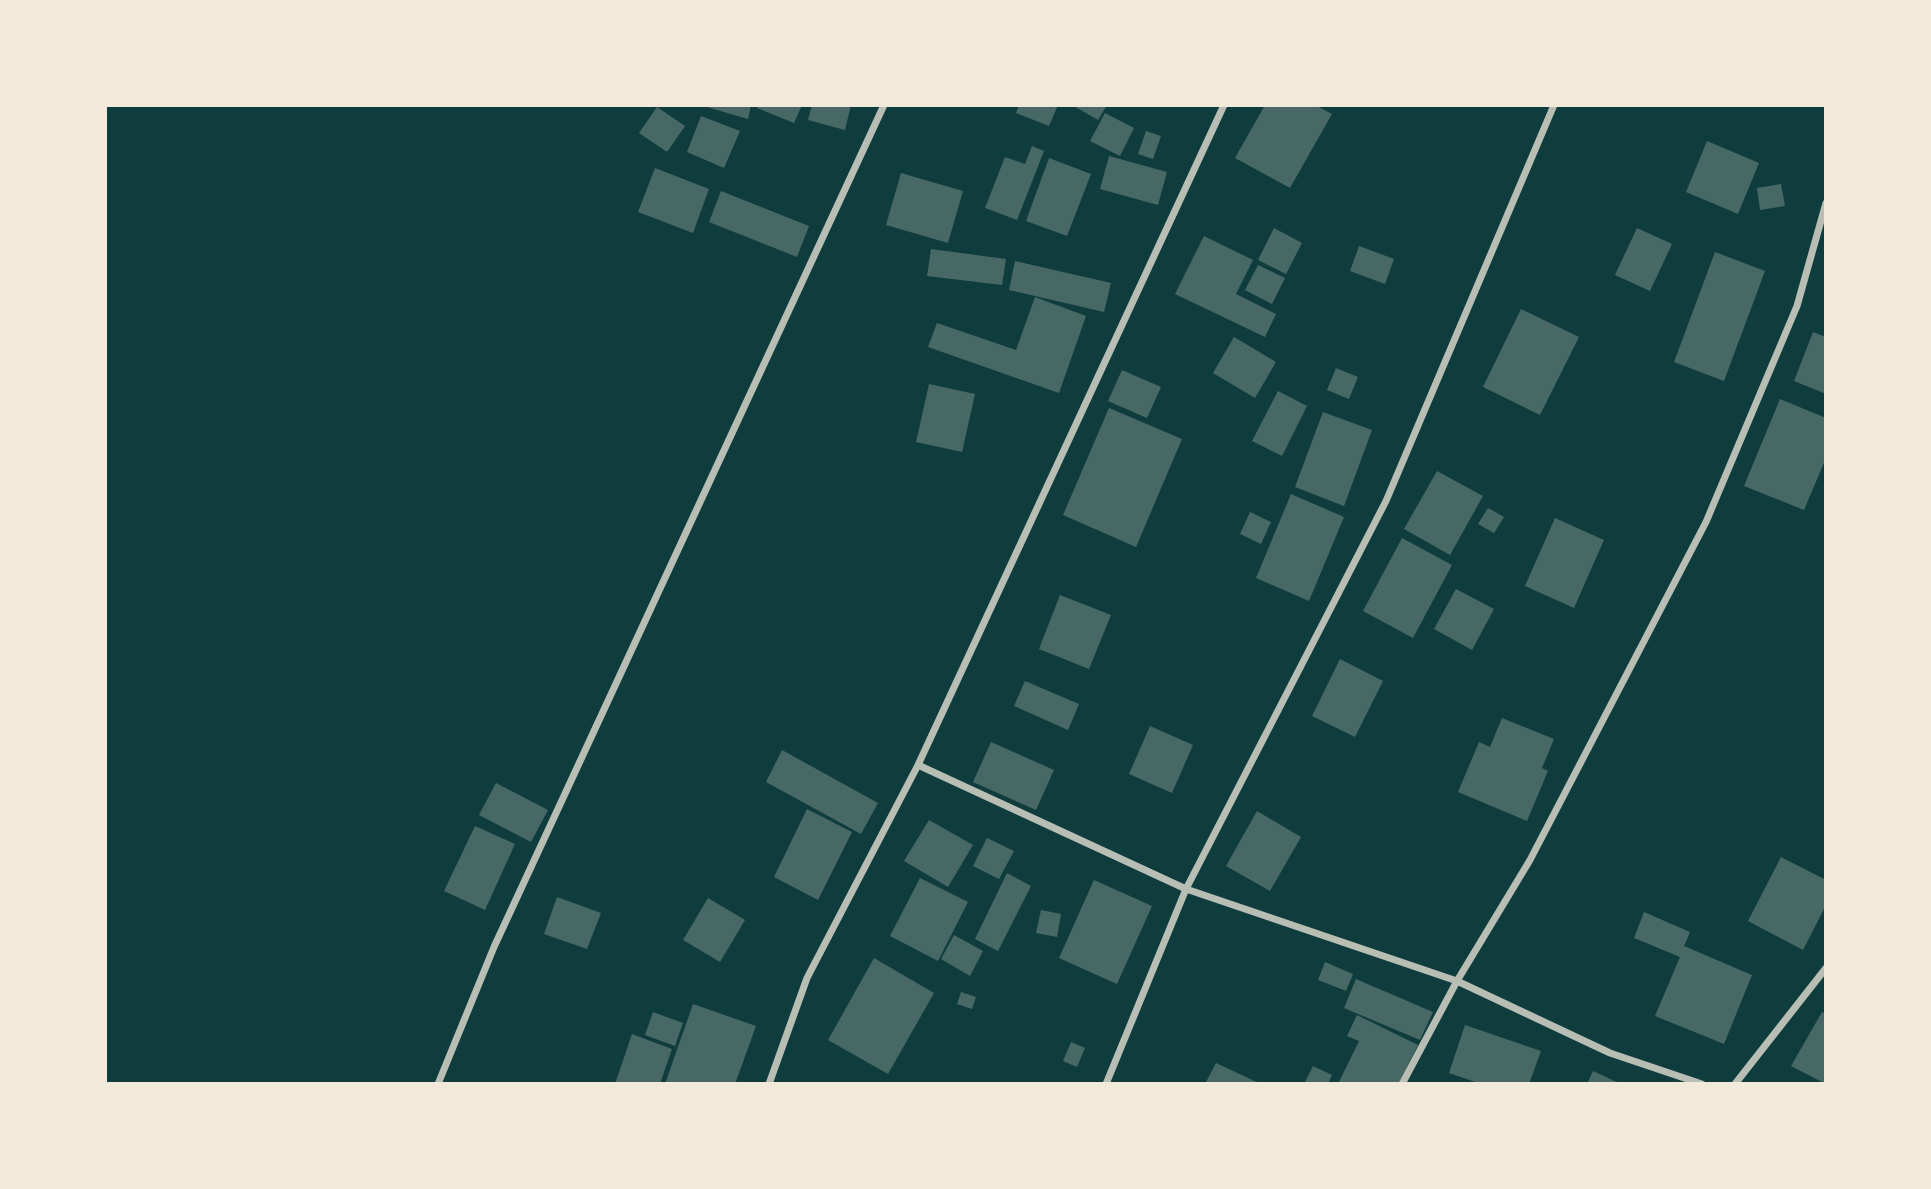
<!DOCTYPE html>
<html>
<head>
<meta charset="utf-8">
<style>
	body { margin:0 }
	#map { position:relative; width:1931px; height:1189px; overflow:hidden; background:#0f3d3e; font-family:"Open Sans",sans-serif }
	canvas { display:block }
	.frame { position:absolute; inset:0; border:107px solid #f1e9da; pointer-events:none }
</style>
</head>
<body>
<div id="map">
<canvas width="1931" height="1189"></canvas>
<div class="frame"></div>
</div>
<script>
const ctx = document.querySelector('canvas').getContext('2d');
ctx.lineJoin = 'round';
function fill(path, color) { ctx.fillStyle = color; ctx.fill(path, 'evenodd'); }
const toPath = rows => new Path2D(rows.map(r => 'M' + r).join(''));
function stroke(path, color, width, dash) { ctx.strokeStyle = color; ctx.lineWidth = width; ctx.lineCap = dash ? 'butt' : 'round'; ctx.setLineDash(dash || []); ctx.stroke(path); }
const building = toPath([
	[700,105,751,105,748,119],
	[758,105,802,105,794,123,757,108],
	[812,105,851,105,845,130,808,120],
	[1019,105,1058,105,1049,126,1016,113],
	[1072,105,1107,105,1098,120],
	[1265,105,1315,105,1332,114,1290,188,1235,158],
	[657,107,685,126,667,152,639,133],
	[1105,113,1134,128,1120,156,1090,141],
	[701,116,740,131,724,168,687,152],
	[1146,131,1161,136,1153,159,1138,154],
	[1707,141,1759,163,1738,214,1686,192],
	[1032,146,1044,151,1017,220,985,208,1005,157,1025,164],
	[1109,156,1167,172,1158,205,1100,189],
	[1049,158,1091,174,1067,236,1026,221],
	[655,168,709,189,693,233,638,212],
	[901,173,963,191,948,243,886,225],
	[1781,184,1785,206,1760,210,1757,188],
	[721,191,809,226,797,257,709,222],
	[1274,228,1302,243,1286,274,1258,260],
	[1637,228,1672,244,1650,291,1615,275],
	[1204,236,1253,260,1236,294,1276,314,1265,337,1175,294],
	[1359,246,1394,259,1385,284,1350,271],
	[931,249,1006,259,1002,285,927,276],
	[1715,252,1765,271,1724,381,1674,362],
	[1015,261,1111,283,1104,312,1009,290],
	[1258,265,1285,278,1272,304,1245,290],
	[1035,297,1086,316,1059,393,928,347,937,323,1016,350],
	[1521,309,1579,337,1540,415,1483,387],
	[1813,332,1826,337,1826,394,1794,381],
	[1234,337,1276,362,1255,398,1213,373],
	[1336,368,1358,377,1349,399,1327,390],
	[1122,370,1161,387,1147,418,1108,401],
	[929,384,975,394,962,452,916,442],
	[1278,391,1307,406,1282,456,1252,441],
	[1780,399,1826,418,1826,458,1804,510,1744,486],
	[1109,408,1182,439,1136,547,1063,515],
	[1323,412,1372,430,1344,506,1295,487],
	[1437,471,1483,496,1450,555,1404,529],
	[1291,494,1344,517,1309,601,1256,578],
	[1488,508,1504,517,1494,533,1478,524],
	[1250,512,1271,522,1261,544,1240,534],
	[1555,518,1604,540,1574,608,1525,586],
	[1402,538,1452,565,1413,638,1363,611],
	[1456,589,1494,609,1472,650,1434,629],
	[1060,595,1111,615,1089,669,1039,649],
	[1340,659,1383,681,1355,737,1312,716],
	[1025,681,1079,704,1068,730,1014,706],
	[1502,718,1554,739,1542,768,1548,771,1527,821,1458,792,1479,742,1490,747],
	[1150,726,1193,745,1172,793,1129,774],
	[991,742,1054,770,1036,810,973,782],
	[782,750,878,803,861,834,766,782],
	[496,783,548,810,531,842,479,815],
	[807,809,852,832,818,900,774,877],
	[1257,811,1301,837,1270,891,1226,866],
	[929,820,973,845,948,887,904,861],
	[475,826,515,844,485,910,444,891],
	[987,838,1014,851,999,879,973,866],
	[1781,857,1826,880,1826,905,1803,950,1748,921],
	[1007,873,1031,886,998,951,975,939],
	[920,878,968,902,938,961,890,936],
	[1094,880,1152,906,1117,984,1059,958],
	[557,897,601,913,587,949,544,934],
	[708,898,745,920,720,962,683,940],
	[1041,910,1061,914,1057,937,1036,933],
	[1644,912,1690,932,1684,946,1752,975,1724,1044,1655,1016,1680,957,1634,938],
	[954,935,983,951,970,976,941,959],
	[874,958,934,993,888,1074,828,1040],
	[1325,962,1353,974,1346,991,1318,980],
	[1356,979,1433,1012,1420,1040,1344,1008],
	[961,992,976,997,972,1009,957,1004],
	[693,1004,756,1026,735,1084,665,1084],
	[653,1012,683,1023,675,1046,645,1035],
	[1822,1012,1826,1014,1826,1084,1791,1066],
	[1357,1015,1418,1045,1398,1084,1338,1084,1359,1041,1347,1036],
	[1465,1025,1541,1051,1529,1084,1481,1084,1449,1073],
	[632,1034,672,1049,660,1084,615,1084],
	[1071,1042,1085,1048,1077,1067,1063,1061],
	[1216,1063,1261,1084,1205,1084],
	[1313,1066,1332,1075,1328,1084,1304,1084],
	[1593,1071,1621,1084,1587,1084]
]);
const minor = toPath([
	[918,765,1186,889,1457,981,1610,1053,1702,1084],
	[438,1084,494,947,884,105],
	[769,1084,807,978,918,765,1224,105],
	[1106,1084,1186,889,1386,501,1554,105],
	[1402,1084,1457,981,1530,860,1706,522,1797,306,1826,203],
	[1735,1084,1826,968]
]);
fill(building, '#486865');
stroke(minor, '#b8beb3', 7);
</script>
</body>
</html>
